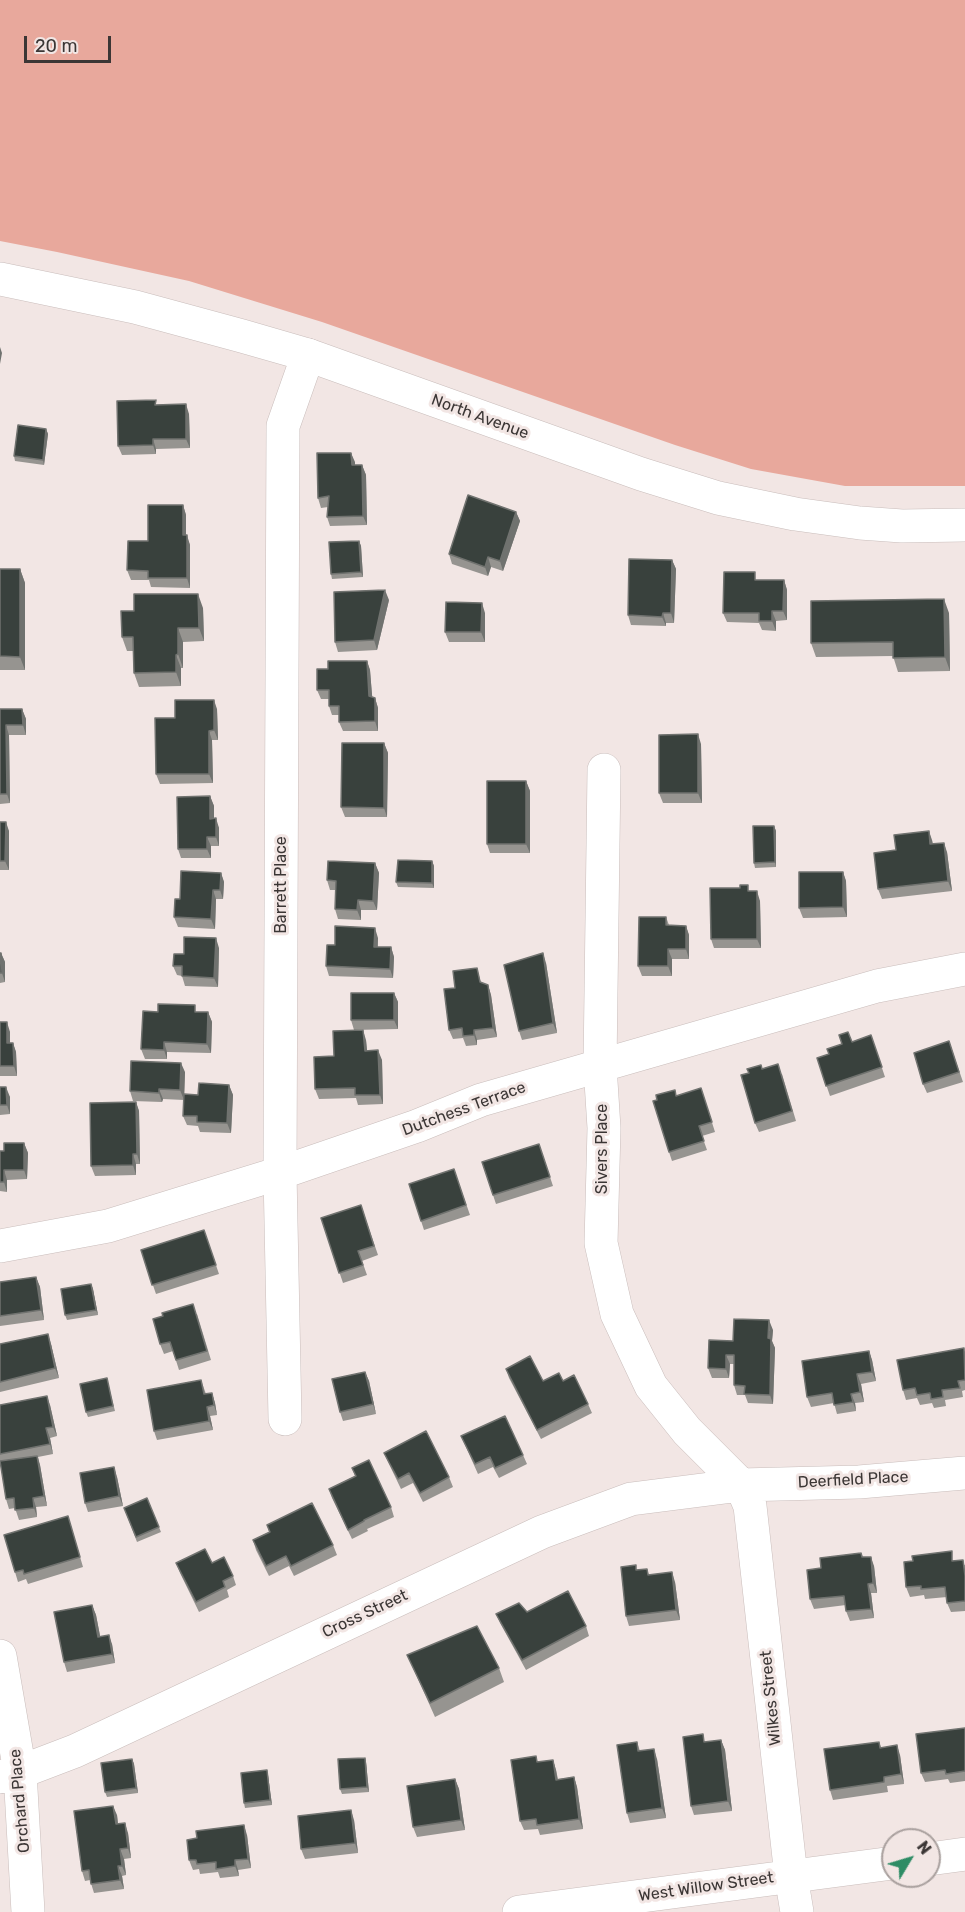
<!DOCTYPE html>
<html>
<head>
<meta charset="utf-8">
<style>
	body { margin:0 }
	#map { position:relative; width:965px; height:1912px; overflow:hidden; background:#f2e6e4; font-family:Rubik,sans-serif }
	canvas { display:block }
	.north { position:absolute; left:881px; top:1828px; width:60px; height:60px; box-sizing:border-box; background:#f2e6e4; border:2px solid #a9a09e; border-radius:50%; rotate:52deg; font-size:16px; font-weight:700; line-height:24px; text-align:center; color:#3b3635 }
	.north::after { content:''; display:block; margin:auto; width:21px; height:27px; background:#2d8c65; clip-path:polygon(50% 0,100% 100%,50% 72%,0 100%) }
	.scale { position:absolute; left:24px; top:36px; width:87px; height:27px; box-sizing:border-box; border:3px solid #3b3635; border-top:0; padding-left:8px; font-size:18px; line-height:21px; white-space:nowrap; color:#3b3635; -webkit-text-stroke:4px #f2e6e4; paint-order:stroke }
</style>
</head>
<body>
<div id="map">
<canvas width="965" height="1912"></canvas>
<div class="north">N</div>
<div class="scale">20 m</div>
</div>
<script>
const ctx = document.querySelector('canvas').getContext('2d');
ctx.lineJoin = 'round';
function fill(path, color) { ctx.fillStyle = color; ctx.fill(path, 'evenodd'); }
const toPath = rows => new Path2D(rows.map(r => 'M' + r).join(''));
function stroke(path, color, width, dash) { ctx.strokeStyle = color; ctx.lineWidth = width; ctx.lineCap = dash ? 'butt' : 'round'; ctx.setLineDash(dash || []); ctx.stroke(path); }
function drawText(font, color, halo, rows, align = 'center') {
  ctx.font = font + ' Rubik,sans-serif'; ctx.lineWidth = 6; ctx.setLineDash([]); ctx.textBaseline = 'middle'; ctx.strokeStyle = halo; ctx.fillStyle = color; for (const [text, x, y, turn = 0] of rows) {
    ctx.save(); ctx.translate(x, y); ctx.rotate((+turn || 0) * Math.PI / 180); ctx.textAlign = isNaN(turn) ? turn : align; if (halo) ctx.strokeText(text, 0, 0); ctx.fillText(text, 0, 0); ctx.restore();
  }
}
const green = toPath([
	[0,0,965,0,965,486,845,486,751,469,675,445,322,322,189,281,57,252,0,241]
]);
const minor = toPath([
	[604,770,600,1066,604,1128,601,1243,617,1314,651,1386,687,1431,741,1485,750,1506,791,1876,797,1912],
	[0,1246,108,1226,280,1173,417,1126,481,1100,877,986,965,969],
	[285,1419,280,1173,283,426,308,355],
	[0,1656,20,1772,28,1912],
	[0,1777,20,1772,75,1751,542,1532,631,1499,741,1485,859,1482,965,1473],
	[929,1859,965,1854],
	[519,1912,893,1863]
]);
const major = toPath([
	[0,279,135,307,242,336,308,355,641,474,718,498,795,514,860,523,902,526,965,525]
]);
const wall = toPath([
	[157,405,189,414,190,448,156,449,156,454,122,455,118,446],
	[46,429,48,434,44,465,15,461,14,456],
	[351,453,355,465,362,465,366,475,367,525,330,526,327,517,328,507,321,508,318,498],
	[183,505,186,515,186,535,190,545,190,588,151,587,149,580,131,580,127,570,148,541],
	[516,512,520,521,503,571,491,567,488,576,452,564,449,554],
	[359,541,361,546,363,577,332,579,331,574],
	[672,560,676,569,674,623,666,623,666,626,631,625,628,615],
	[0,569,20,569,25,583,25,670,0,670],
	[757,580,784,580,787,590,787,620,776,621,776,631,762,630,759,623,727,622,723,613],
	[389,600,377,650,338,652,335,642],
	[203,608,204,641,183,642,183,668,181,668,181,686,139,687,134,673,133,651,127,651,122,637],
	[485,613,485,642,449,642,445,632],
	[949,613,950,671,898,672,893,656,816,657,811,643],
	[367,661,370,670,372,697,375,698,378,708,378,731,343,731,339,722,339,715,332,715,329,706,329,699,321,699,317,690,328,669],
	[0,709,22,709,26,719,26,735,9,735,10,803,0,804],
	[217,709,218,740,212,740,213,783,160,784,156,774,175,718],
	[384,743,388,753,387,817,345,817,341,807],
	[701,744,702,803,663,803,659,793],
	[526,781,530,791,530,853,490,853,487,844],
	[210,796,214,806,214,818,219,828,219,846,211,846,211,858,181,858,178,849],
	[0,822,9,831,9,870,0,870],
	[774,826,776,831,776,867,755,868,754,863],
	[932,840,933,844,947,852,952,891,882,899,878,889,896,850],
	[432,861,434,866,434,888,398,887,396,882],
	[375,863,379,873,377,910,361,910,361,920,338,919,335,909,335,890,330,890,327,880],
	[843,872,846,881,847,917,803,918,799,908],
	[221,873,224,882,223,899,216,899,215,929,178,927,174,917,180,899],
	[751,891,760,901,761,948,714,948,711,939],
	[666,917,669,925,686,926,689,935,689,959,672,959,672,976,642,976,638,966],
	[378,938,378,947,391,947,394,957,393,978,329,976,326,966,335,945],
	[219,948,218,987,185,986,182,976,177,975,173,966,184,954],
	[0,953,1,953,5,962,5,982,0,983],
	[546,963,557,1033,522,1040,519,1031],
	[477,968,481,983,488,985,491,995,497,1037,477,1040,477,1045,466,1046,463,1038,453,1039,449,1030,455,988],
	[394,993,398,1002,398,1029,354,1030,351,1020],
	[198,1012,208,1012,212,1022,211,1053,167,1052,167,1059,145,1059,141,1049],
	[0,1022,10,1032,10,1043,13,1043,16,1052,17,1076,0,1076],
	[871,1035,885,1077,830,1096,817,1058,829,1054,852,1042],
	[366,1040,367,1051,382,1060,383,1104,358,1105,356,1098,319,1099,315,1089,334,1056],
	[949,1041,963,1082,927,1093,923,1084],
	[762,1069,782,1074,796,1121,759,1132,755,1123,749,1073],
	[185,1072,184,1100,163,1099,162,1102,133,1101,130,1091],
	[229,1085,233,1095,231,1133,200,1132,198,1126,187,1125,183,1116,198,1095],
	[0,1087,10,1097,10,1114,0,1115],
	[701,1088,715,1132,702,1136,707,1150,672,1161,669,1152,677,1096],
	[136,1102,139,1111,140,1164,136,1164,136,1175,95,1176,91,1166],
	[24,1143,28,1153,27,1179,7,1180,7,1192,0,1191,0,1151,4,1151],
	[539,1144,553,1186,496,1204,482,1162],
	[454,1169,470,1215,424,1230,409,1184],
	[361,1205,378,1255,362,1261,367,1275,343,1283,321,1218],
	[204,1230,219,1274,156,1294,141,1250],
	[36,1277,40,1287,44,1320,0,1326,0,1282],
	[91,1284,93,1289,98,1315,67,1320,65,1315],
	[197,1314,211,1360,179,1370,173,1351,164,1354,160,1344],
	[773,1330,772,1341,775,1348,773,1404,748,1403,745,1395,737,1395,734,1385,734,1364,730,1364,729,1378,712,1378,708,1368,733,1341],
	[0,1344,51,1344,59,1378,0,1392],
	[869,1351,872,1360,876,1381,861,1384,864,1402,855,1403,856,1411,837,1414,834,1403,811,1407,807,1397],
	[965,1351,965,1390,962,1391,963,1397,945,1400,946,1406,934,1408,932,1403,920,1405,917,1398,906,1400,903,1390],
	[506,1369,543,1381,563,1381,588,1404,592,1413,541,1439,509,1378],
	[365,1372,369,1381,376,1414,343,1421,340,1412],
	[201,1380,206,1394,212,1393,215,1403,217,1415,210,1416,213,1430,157,1440,154,1431],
	[108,1383,115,1411,88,1417,86,1412],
	[0,1405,50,1405,57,1436,50,1438,53,1454,38,1457,40,1465,47,1506,36,1507,37,1517,19,1520,15,1508,9,1509,6,1499,0,1460],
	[461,1436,523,1455,527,1464,499,1478,493,1467,478,1474],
	[384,1453,449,1477,453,1487,423,1502,413,1483,401,1489,388,1462],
	[352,1468,391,1507,394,1517,367,1529,368,1531,352,1539,332,1498,329,1489,355,1476],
	[117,1477,123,1506,88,1512,85,1503],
	[147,1498,161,1532,137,1542,124,1508],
	[267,1525,333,1545,337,1555,294,1576,289,1566,269,1576,256,1550,253,1540,269,1532],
	[71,1526,83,1567,28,1584,26,1579,18,1582,15,1572],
	[861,1553,863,1557,874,1566,877,1593,871,1593,874,1618,850,1621,846,1611,846,1605,814,1609,810,1599,821,1568],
	[955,1561,965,1565,965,1611,951,1612,947,1603,947,1597,925,1599,924,1595,910,1597,906,1587],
	[176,1563,212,1563,233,1576,236,1585,227,1590,229,1597,199,1612,180,1573],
	[647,1569,649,1575,675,1582,680,1620,629,1626,626,1616],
	[92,1605,96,1615,100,1636,112,1644,115,1663,67,1672,64,1662],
	[527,1612,586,1626,589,1636,526,1670,500,1623,496,1614],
	[407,1655,499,1668,504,1682,435,1717,413,1668],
	[965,1728,965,1781,950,1783,948,1779,925,1782,921,1773],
	[721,1740,725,1750,732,1811,694,1815,691,1806,706,1742],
	[637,1742,640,1751,657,1759,666,1818,630,1823,627,1813],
	[879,1742,881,1747,900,1755,904,1784,887,1786,888,1792,833,1800,830,1790],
	[365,1758,366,1762,369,1792,342,1794,340,1789],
	[132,1759,134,1764,138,1793,107,1797,105,1792],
	[553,1760,556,1770,558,1779,574,1777,577,1787,583,1829,540,1835,538,1829,524,1830,520,1821,538,1762],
	[268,1775,272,1805,245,1808,244,1803],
	[455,1779,459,1789,465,1830,417,1837,413,1827],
	[117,1815,118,1824,128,1833,131,1858,124,1859,126,1875,122,1876,124,1889,94,1893,90,1880,85,1881,82,1871],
	[354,1820,358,1853,305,1859,301,1849],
	[247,1835,251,1868,238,1870,239,1876,220,1878,218,1872,200,1874,199,1869,193,1870,189,1860]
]);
const shadedWall = toPath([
	[0,347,2,353,0,364],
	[186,404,189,414,190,448,186,439],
	[46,429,48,434,44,465,43,460],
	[153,439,156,449,156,454,153,445],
	[351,453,355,462,355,475,352,465],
	[362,465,366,475,367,525,363,516],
	[183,505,186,515,186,545,183,535],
	[516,512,520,521,503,571,500,561],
	[187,535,190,545,190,588,187,578],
	[359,541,361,546,363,577,361,572],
	[488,557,491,567,488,576,485,567],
	[672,560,676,569,674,623,671,613],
	[20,569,25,583,25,670,20,657],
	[784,580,787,590,787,620,783,611],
	[385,590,389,600,377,650,374,640],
	[198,594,203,608,204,641,199,628],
	[944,599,949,613,950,671,945,657],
	[482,603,485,613,485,642,481,632],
	[772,611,776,621,776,631,772,621],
	[663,613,666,623,666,626,662,617],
	[178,628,183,642,183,668,178,654],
	[176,655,181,668,181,686,176,672],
	[367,661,370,670,373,706,369,696],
	[375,698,378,708,378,731,375,721],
	[214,700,217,709,218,740,214,730],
	[22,709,26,719,26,735,23,725],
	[6,725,9,735,10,803,7,794],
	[209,731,212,740,213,783,209,774],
	[698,734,701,744,702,803,698,793],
	[384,743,388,753,387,817,384,808],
	[526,781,530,791,530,853,526,844],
	[210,796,214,806,214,828,210,819],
	[216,818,219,828,219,846,216,837],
	[6,822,9,831,9,870,5,861],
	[774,826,776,831,776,867,775,862],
	[929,831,932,840,934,854,930,844],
	[207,837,211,846,211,858,207,849],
	[944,843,947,852,952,891,948,881],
	[432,861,434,866,434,888,432,883],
	[375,863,379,873,377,910,373,901],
	[843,872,846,881,847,917,843,907],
	[221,873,224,882,223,899,220,890],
	[213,890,216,899,215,929,211,919],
	[757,891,760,901,761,948,757,939],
	[358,900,361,910,361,920,357,910],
	[686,926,689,935,689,959,686,949],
	[375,928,378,938,377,956,374,947],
	[216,938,219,948,218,987,214,978],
	[391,947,394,957,393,978,390,969],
	[668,949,672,959,672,976,668,966],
	[1,953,5,962,5,982,2,973],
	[543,953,546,963,557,1033,553,1023],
	[488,985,491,995,497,1037,493,1028],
	[394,993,398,1002,398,1029,394,1020],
	[208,1012,212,1022,211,1053,207,1044],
	[7,1022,10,1032,10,1053,7,1043],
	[363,1030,366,1040,368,1060,365,1051],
	[474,1030,477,1040,477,1045,474,1035],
	[164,1042,167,1052,167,1059,164,1050],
	[13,1043,16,1052,17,1076,14,1066],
	[378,1050,382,1060,383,1104,380,1095],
	[181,1063,185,1072,184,1100,180,1090],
	[229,1085,233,1095,231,1133,227,1123],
	[6,1087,10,1097,10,1114,7,1105],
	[159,1089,163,1099,162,1102,159,1093],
	[136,1102,139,1111,140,1164,137,1154],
	[24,1143,28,1153,27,1179,24,1170],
	[133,1154,136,1164,136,1175,133,1165],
	[4,1170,7,1180,7,1192,4,1182],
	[36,1277,40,1287,44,1320,41,1310],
	[91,1284,93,1289,98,1315,96,1310],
	[769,1320,773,1330,772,1341,775,1348,773,1404,770,1395],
	[48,1334,51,1344,59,1378,55,1368],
	[869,1351,872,1360,876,1381,872,1372],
	[726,1355,730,1364,729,1378,726,1369],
	[365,1372,369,1381,376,1414,373,1404],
	[857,1374,861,1384,864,1402,860,1392],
	[212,1393,215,1403,217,1415,214,1405],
	[851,1394,855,1403,856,1411,853,1402],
	[47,1396,50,1405,57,1436,53,1427],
	[207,1407,210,1416,213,1430,209,1421],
	[46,1428,50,1438,53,1454,50,1444],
	[37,1456,40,1465,47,1506,44,1496],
	[114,1467,117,1477,123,1506,119,1496],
	[33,1498,36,1507,37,1517,34,1508],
	[871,1557,874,1566,877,1593,873,1583],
	[672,1572,675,1582,680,1620,676,1610],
	[868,1584,871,1593,874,1618,871,1609],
	[92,1605,96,1615,102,1646,98,1637],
	[109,1635,112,1644,115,1663,112,1654],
	[721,1740,725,1750,732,1811,728,1801],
	[897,1745,900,1755,904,1784,901,1774],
	[654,1749,657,1759,666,1818,662,1808],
	[365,1758,366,1762,369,1792,367,1787],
	[132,1759,134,1764,138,1793,136,1788],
	[553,1760,556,1770,559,1789,556,1780],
	[267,1770,268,1775,272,1805,270,1800],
	[574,1777,577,1787,583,1829,579,1819],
	[455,1779,459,1789,465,1830,461,1820],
	[113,1806,117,1815,119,1834,116,1824],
	[351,1810,354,1820,358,1853,355,1843],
	[125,1823,128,1833,131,1858,128,1848],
	[244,1825,247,1835,251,1868,248,1859],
	[120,1849,124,1859,126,1875,122,1866],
	[235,1860,238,1870,239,1876,235,1866],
	[118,1866,122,1876,124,1889,120,1880]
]);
const building = toPath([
	[156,400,155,405,186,404,186,439,153,439,153,445,118,446,117,401,156,400],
	[18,425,46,429,43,460,14,456,18,425],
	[317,453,351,453,352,465,362,465,363,516,327,517,329,496,318,498,317,453],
	[468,495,516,512,500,561,488,557,485,567,449,554,468,495],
	[148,505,183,505,183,535,187,535,187,578,148,578,148,571,127,570,128,541,148,541,148,505],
	[359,541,361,572,331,574,329,542,359,541],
	[629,559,672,560,671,613,663,613,662,617,628,615,629,559],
	[0,569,20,569,20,657,0,656,0,569],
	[724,572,755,572,755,580,784,580,783,611,772,611,772,621,759,621,759,613,723,613,724,572],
	[385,590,374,640,335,642,334,592,385,590],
	[134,594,198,594,199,628,178,628,178,654,176,655,176,672,134,673,133,637,122,637,121,611,134,611,134,594],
	[944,599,945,657,893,658,893,642,811,643,811,601,944,599],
	[446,602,482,603,481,632,445,632,446,602],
	[328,661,367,661,369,696,375,698,375,721,339,722,339,706,329,706,329,690,317,690,317,669,328,669,328,661],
	[175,700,214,700,214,730,209,731,209,774,156,774,155,718,175,718,175,700],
	[0,709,22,709,23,725,6,725,7,794,0,794,0,709],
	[698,734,698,793,659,793,659,735,698,734],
	[342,743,384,743,384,808,341,807,342,743],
	[487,781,526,781,526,844,487,844,487,781],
	[210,796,210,819,216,818,216,837,207,837,207,849,178,849,177,797,210,796],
	[0,822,6,822,5,861,0,861,0,822],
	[753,826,774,826,775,862,754,863,753,826],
	[929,831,930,844,944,843,948,881,878,889,874,853,896,850,894,835,929,831],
	[398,860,432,861,432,883,396,882,398,860],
	[328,861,375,863,373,901,358,900,357,910,335,909,336,881,327,880,328,861],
	[181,871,221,873,220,890,213,890,211,919,174,917,175,899,180,899,181,871],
	[799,872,843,872,843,907,799,908,799,872],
	[740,885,748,885,748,891,757,891,757,939,711,939,710,888,740,888,740,885],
	[639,917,666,917,666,925,686,926,686,949,668,949,668,966,638,966,639,917],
	[335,926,375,928,374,947,391,947,390,969,326,966,327,945,335,945,335,926],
	[184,937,216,938,214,978,182,976,182,966,173,966,174,954,184,954,184,937],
	[0,953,1,953,2,973,0,973,0,953],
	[543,953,553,1023,519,1031,504,965,543,953],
	[477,968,480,982,488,985,493,1028,474,1030,474,1035,463,1036,462,1028,449,1030,444,989,455,988,453,971,477,968],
	[351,993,394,993,394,1020,351,1020,351,993],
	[158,1004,195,1005,195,1012,208,1012,207,1044,164,1042,164,1050,141,1049,143,1011,158,1012,158,1004],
	[0,1022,7,1022,7,1043,13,1043,14,1066,0,1066,0,1022],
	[363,1030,365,1051,378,1050,380,1095,355,1095,355,1088,315,1089,314,1057,334,1056,333,1031,363,1030],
	[848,1032,852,1042,871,1035,882,1067,826,1086,817,1058,829,1054,827,1049,842,1044,839,1035,848,1032],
	[949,1041,959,1072,923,1084,914,1053,949,1041],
	[131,1061,181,1063,180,1090,159,1089,159,1093,130,1091,131,1061],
	[778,1064,792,1111,755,1123,741,1075,749,1073,747,1069,761,1065,762,1069,778,1064],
	[199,1083,229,1085,227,1123,197,1122,197,1116,183,1116,184,1094,198,1095,199,1083],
	[0,1087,6,1087,7,1105,0,1105,0,1087],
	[701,1088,712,1122,699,1126,704,1141,669,1152,653,1101,657,1100,656,1095,675,1090,676,1096,701,1088],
	[136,1102,137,1154,133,1154,133,1165,91,1166,90,1103,136,1102],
	[4,1143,24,1143,24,1170,4,1170,4,1182,0,1182,0,1151,4,1151,4,1143],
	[539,1144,550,1177,493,1195,482,1162,539,1144],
	[454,1169,466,1205,421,1221,409,1184,454,1169],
	[361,1205,374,1246,358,1251,363,1265,339,1273,321,1218,361,1205],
	[204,1230,216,1265,152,1285,141,1250,204,1230],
	[36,1277,41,1310,0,1316,0,1282,36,1277],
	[91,1284,96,1310,65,1315,61,1289,91,1284],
	[193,1304,207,1351,176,1360,170,1342,160,1344,153,1319,163,1316,162,1313,193,1304],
	[734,1319,769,1320,768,1338,771,1339,770,1395,744,1394,745,1386,734,1385,734,1355,726,1355,726,1369,708,1368,709,1340,733,1341,734,1319],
	[48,1334,55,1368,0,1382,0,1344,48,1334],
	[964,1348,965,1380,958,1381,960,1388,942,1390,943,1397,931,1399,930,1393,917,1395,915,1388,903,1390,897,1360,964,1348],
	[869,1351,872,1372,857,1374,860,1392,851,1394,853,1402,834,1405,832,1393,807,1397,802,1361,869,1351],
	[530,1356,543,1381,559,1373,563,1381,574,1375,588,1404,537,1430,506,1369,530,1356],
	[365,1372,373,1404,340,1412,332,1379,365,1372],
	[107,1378,113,1406,86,1412,80,1384,107,1378],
	[201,1380,204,1394,212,1393,214,1405,207,1407,209,1421,154,1431,147,1390,201,1380],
	[47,1396,53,1427,46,1428,50,1444,0,1454,0,1405,47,1396],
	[505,1416,523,1455,495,1468,490,1457,475,1464,461,1436,505,1416],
	[426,1431,449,1477,420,1493,409,1473,398,1479,384,1453,426,1431],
	[37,1456,44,1496,33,1498,34,1508,15,1510,14,1498,6,1499,0,1461,37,1456],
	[369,1460,391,1507,364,1520,364,1521,348,1530,329,1489,356,1476,352,1468,369,1460],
	[114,1467,119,1496,85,1503,80,1473,114,1467],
	[147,1498,159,1527,136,1537,124,1508,147,1498],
	[312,1503,333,1545,291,1566,286,1556,266,1566,253,1540,270,1532,267,1525,312,1503],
	[68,1516,80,1557,24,1574,23,1570,15,1572,4,1535,68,1516],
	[205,1549,212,1563,224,1557,233,1576,223,1581,225,1587,196,1602,176,1563,205,1549],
	[952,1551,952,1561,963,1560,965,1576,965,1601,947,1603,945,1587,921,1589,921,1586,906,1587,904,1562,913,1561,912,1556,952,1551],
	[861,1553,862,1557,871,1557,873,1583,868,1584,871,1609,846,1611,844,1596,810,1599,807,1570,821,1568,820,1558,861,1553],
	[636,1565,636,1570,647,1569,648,1575,672,1572,676,1610,626,1616,621,1567,636,1565],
	[568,1591,586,1626,522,1660,496,1614,519,1603,527,1612,568,1591],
	[92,1605,98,1637,109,1635,112,1654,64,1662,54,1612,92,1605],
	[477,1626,499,1668,430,1703,407,1655,477,1626],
	[965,1728,965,1771,946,1774,945,1770,921,1773,916,1734,965,1728],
	[703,1734,704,1742,721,1740,728,1801,691,1806,683,1737,703,1734],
	[637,1742,638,1751,654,1749,662,1808,627,1813,617,1745,637,1742],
	[879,1742,880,1748,897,1745,901,1774,884,1777,884,1782,830,1790,824,1749,879,1742],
	[536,1756,537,1762,553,1760,556,1780,574,1777,579,1819,537,1825,536,1819,520,1821,511,1760,536,1756],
	[365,1758,367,1787,340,1789,338,1759,365,1758],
	[132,1759,136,1788,105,1792,101,1763,132,1759],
	[267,1770,270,1800,244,1803,241,1773,267,1770],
	[455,1779,461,1820,413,1827,407,1786,455,1779],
	[113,1806,116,1824,125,1823,128,1848,120,1849,122,1866,118,1866,120,1880,91,1884,89,1870,82,1871,74,1811,113,1806],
	[351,1810,355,1843,301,1849,298,1816,351,1810],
	[244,1825,248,1859,235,1860,235,1866,216,1869,216,1862,197,1864,196,1860,189,1860,187,1840,197,1838,196,1831,244,1825]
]);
const streetNames = [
	["North Avenue",480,417,20],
	["Barrett Place",281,885,-90],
	["Dutchess Terrace",464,1109,-20],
	["Sivers Place",602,1149,-90],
	["Deerfield Place",853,1480,-3],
	["Cross Street",365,1614,-25],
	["Wilkes Street",771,1698,-96],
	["Orchard Place",20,1801,-95],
	["West Willow Street",706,1887,-8]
];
fill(green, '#e8a89c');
stroke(minor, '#c9bdbb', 34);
stroke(major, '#c9bdbb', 34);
stroke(minor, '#fff', 33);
stroke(major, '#fff', 33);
fill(wall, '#969490');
fill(shadedWall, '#70726f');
fill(building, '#39413d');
stroke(building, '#70726f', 1.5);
drawText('16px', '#3b3635', '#f2e6e4', streetNames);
</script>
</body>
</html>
